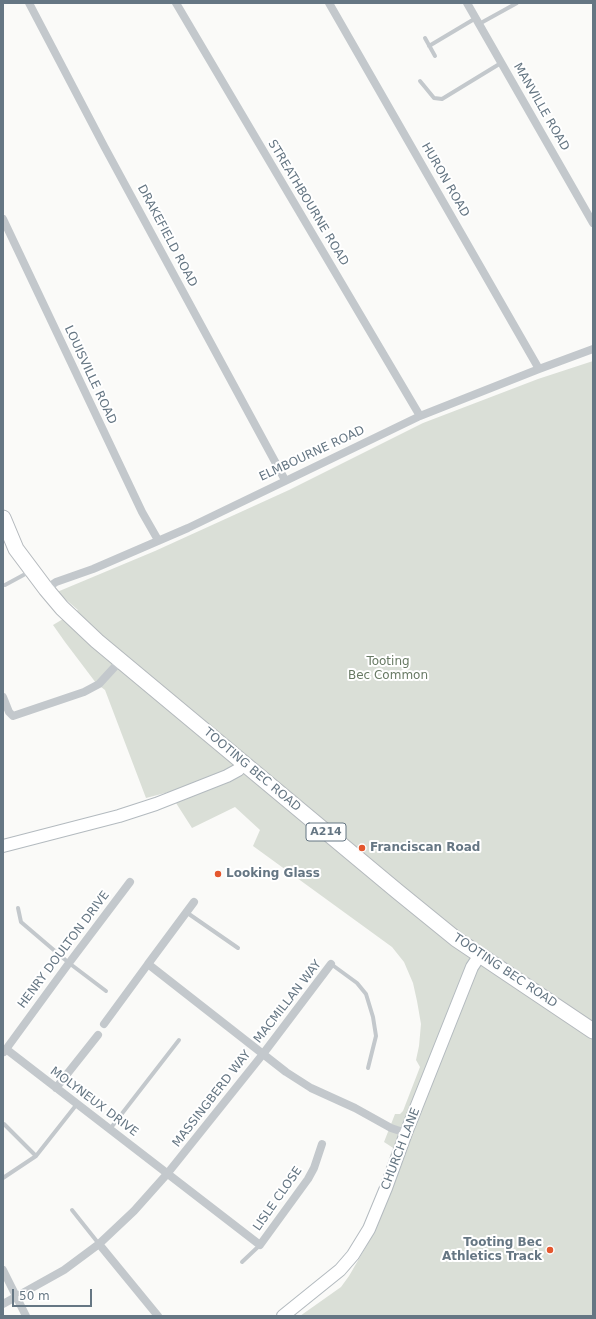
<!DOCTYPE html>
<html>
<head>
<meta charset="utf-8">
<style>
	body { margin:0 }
	#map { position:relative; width:596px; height:1319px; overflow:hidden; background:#fafaf8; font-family:"DejaVu Sans",sans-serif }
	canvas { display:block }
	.frame { position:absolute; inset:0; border:4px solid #657683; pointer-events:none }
	.scale { position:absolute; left:12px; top:1289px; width:80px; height:18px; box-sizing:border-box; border:2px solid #657683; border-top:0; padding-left:5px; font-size:12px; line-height:14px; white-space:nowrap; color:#657683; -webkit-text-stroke:3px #fff; paint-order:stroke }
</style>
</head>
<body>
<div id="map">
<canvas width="596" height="1319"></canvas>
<div class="frame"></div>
<div class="scale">50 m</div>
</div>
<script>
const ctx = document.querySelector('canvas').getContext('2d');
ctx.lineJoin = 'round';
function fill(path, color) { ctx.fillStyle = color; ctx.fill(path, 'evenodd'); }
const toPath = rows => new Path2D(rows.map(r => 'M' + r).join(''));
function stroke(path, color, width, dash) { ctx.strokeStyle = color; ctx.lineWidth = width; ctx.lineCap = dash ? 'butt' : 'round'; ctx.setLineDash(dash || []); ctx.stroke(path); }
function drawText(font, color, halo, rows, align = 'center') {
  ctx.font = font + ' "DejaVu Sans",sans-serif'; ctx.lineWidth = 4; ctx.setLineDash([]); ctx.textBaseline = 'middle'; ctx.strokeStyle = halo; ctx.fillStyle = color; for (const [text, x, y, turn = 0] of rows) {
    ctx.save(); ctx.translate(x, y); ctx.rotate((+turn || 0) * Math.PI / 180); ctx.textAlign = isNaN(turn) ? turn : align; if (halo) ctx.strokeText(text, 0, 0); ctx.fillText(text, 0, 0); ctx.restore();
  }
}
const green = toPath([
	[593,361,593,1316,300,1316,341,1287,349,1276,371,1238,404,1155,384,1142,395,1114,400,1114,403,1111,420,1067,416,1060,419,1046,421,1024,417,1001,413,983,404,962,392,947,253,846,260,830,235,807,192,828,169,792,146,798,105,690,96,683,65,642,53,625,78,610,57,592,155,551,289,490,423,423,538,379]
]);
const lane = toPath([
	[479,24,517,3],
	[425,38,435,56],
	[429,46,476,18],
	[420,81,434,98,442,99,501,63],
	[5,585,29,572],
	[18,908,21,922,69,963,106,991],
	[186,912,238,948],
	[331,964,357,983,366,994,373,1017,376,1036,368,1068],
	[4,1124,36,1156],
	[110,1129,179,1040],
	[3,1178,36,1156,77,1104],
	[72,1210,99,1244],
	[242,1262,260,1245]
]);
const street = toPath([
	[29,3,104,146,285,480],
	[176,3,420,416],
	[329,3,539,369],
	[467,3,593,223],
	[3,219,142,512,158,540],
	[46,589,56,582,93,569,188,528,420,416,539,369,593,349],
	[3,697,9,712,13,716,84,692,99,684,121,660],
	[148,964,194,902],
	[104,1024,148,964,286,1072,311,1088,355,1108,391,1128,406,1133],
	[6,1049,260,1245,308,1179,314,1168,322,1144],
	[4,1052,69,963,130,882],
	[56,1088,98,1035],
	[99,1244,134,1211,167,1174,263,1054,331,964],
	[3,1270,26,1316],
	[3,1304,64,1270,99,1244,158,1316]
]);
const secondary = toPath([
	[3,846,119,816,156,804,227,776,238,770,244,763],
	[283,1316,340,1270,353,1255,369,1229,386,1188,406,1133,472,967,480,955]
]);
const highway = toPath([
	[3,518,16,549,46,589,62,608,97,641,397,891,456,939,593,1031]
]);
const markers = [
	[362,848,4,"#e4572e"],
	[218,874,4,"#e4572e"],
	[550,1250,4,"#e4572e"]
];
const shields = [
	[326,832,40]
];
const shieldNames = [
	["A214",326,832]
];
const streetNames = [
	["MANVILLE ROAD",541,107,60],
	["HURON ROAD",445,180,60],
	["STREATHBOURNE ROAD",308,203,59],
	["DRAKEFIELD ROAD",167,236,62],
	["LOUISVILLE ROAD",90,375,65],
	["ELMBOURNE ROAD",312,454,-25],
	["TOOTING BEC ROAD",252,770,40],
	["HENRY DOULTON DRIVE",64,950,-53],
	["TOOTING BEC ROAD",505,971,34],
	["MACMILLAN WAY",288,1002,-52],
	["MASSINGBERD WAY",212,1099,-52],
	["MOLYNEUX DRIVE",94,1102,37],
	["CHURCH LANE",401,1149,-69],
	["LISLE CLOSE",278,1199,-55]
];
const parkNames = [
	["Tooting",388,662],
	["Bec Common",388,676]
];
const poiNames = [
	["Franciscan Road",370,848],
	["Looking Glass",226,874],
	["Tooting Bec",542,1243,"right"],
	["Athletics Track",542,1257,"right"]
];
fill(green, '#dadfd7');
stroke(secondary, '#b3babf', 14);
stroke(highway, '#b4b9bd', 17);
stroke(lane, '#c3c8cc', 4);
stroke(street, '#c3c8cc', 8);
stroke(secondary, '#fff', 12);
stroke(highway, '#fff', 15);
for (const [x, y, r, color] of markers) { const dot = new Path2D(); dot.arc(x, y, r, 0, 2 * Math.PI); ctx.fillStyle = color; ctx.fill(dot); stroke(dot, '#fff', 1.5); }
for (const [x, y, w] of shields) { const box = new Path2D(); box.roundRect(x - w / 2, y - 9, w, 18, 3); ctx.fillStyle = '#fff'; ctx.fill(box); stroke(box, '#657683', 1); }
drawText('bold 11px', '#657683', null, shieldNames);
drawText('12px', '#657683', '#fff', streetNames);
drawText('12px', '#687a64', '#fff', parkNames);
drawText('bold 12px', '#657683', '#fff', poiNames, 'left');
</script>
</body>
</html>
